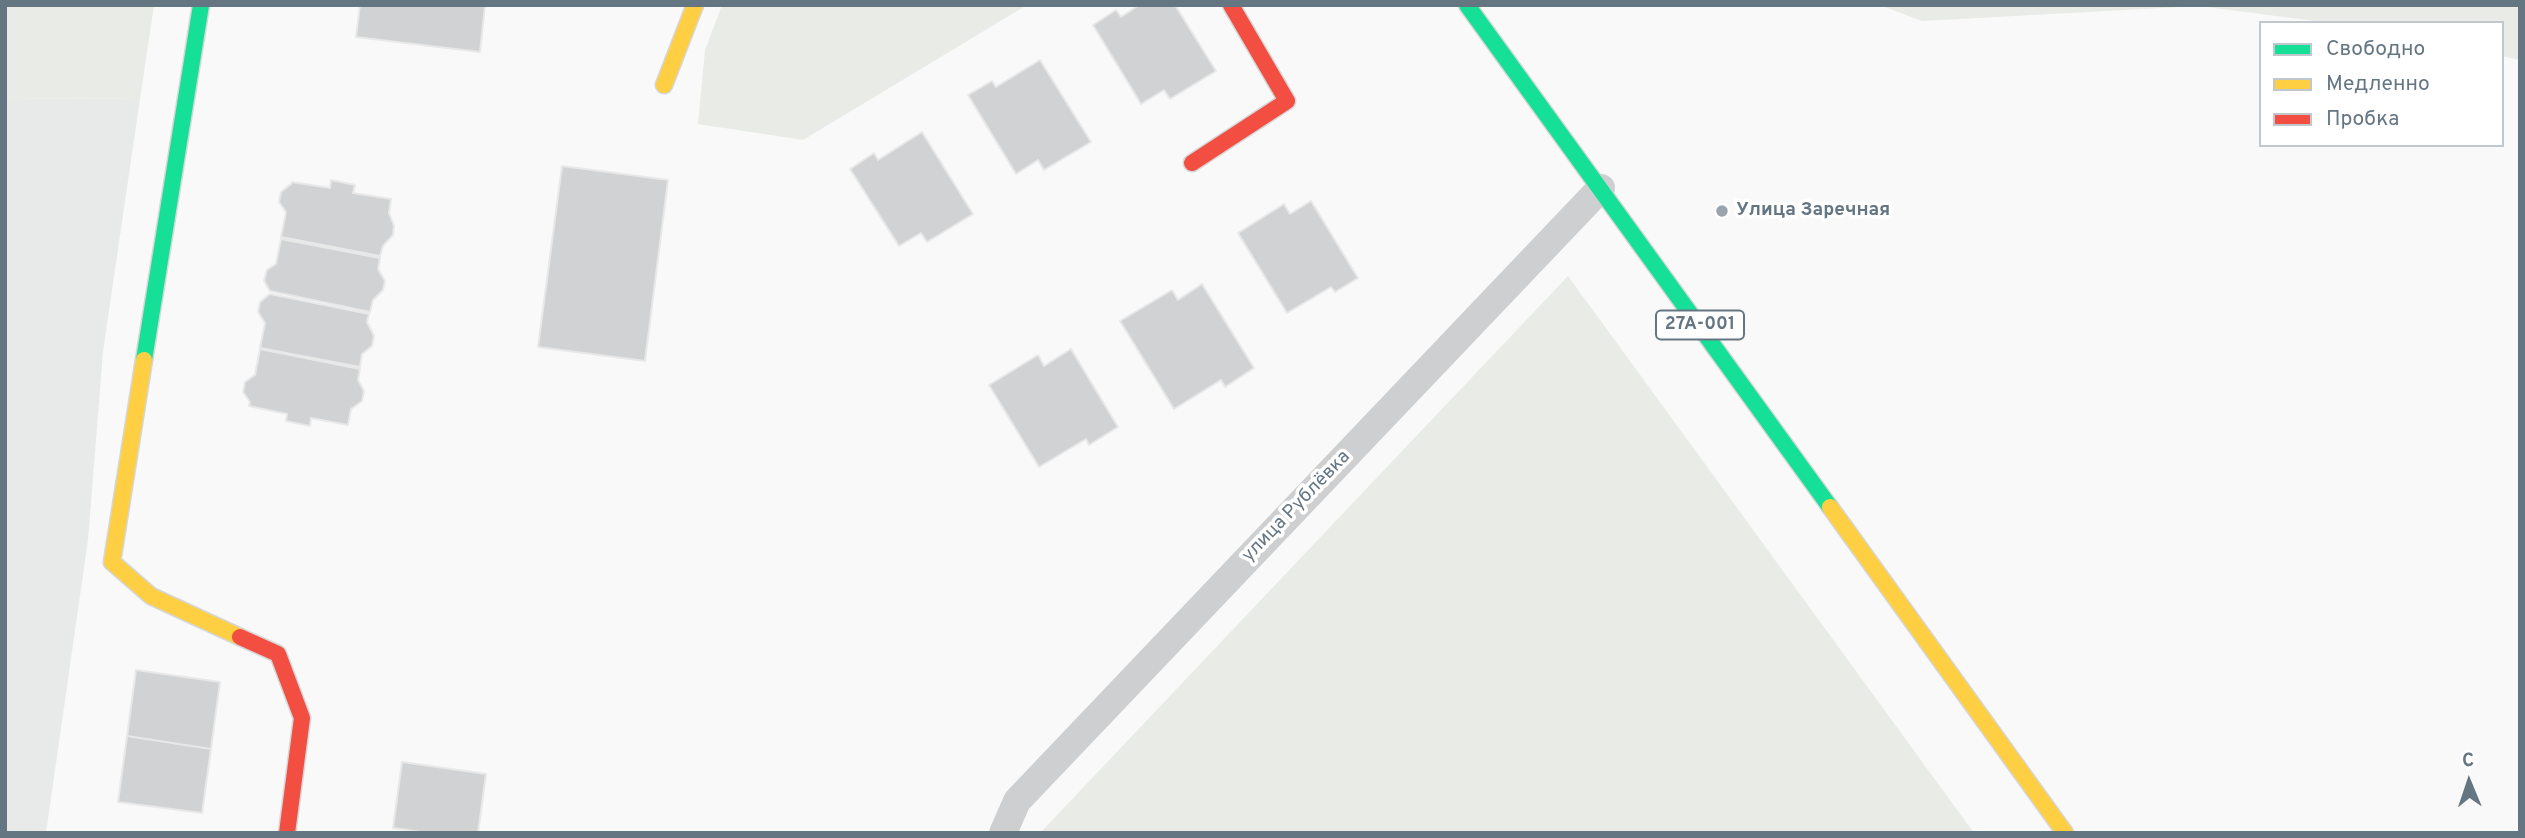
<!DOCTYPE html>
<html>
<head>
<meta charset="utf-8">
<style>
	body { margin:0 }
	#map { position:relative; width:2525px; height:838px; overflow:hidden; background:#f9f9f9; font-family:Overpass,sans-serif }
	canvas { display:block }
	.frame { position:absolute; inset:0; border:7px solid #657683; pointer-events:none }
	.legend { position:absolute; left:2259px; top:21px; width:245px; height:126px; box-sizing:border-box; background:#fff; border:2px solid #c1c8cd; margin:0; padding:9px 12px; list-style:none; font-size:21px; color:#657683 }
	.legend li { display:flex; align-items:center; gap:14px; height:35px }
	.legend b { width:35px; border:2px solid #c1c8cd }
	.north { position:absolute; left:2434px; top:747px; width:70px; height:70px; -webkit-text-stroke:5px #fff; paint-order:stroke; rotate:358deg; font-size:19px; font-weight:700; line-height:28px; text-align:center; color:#657683 }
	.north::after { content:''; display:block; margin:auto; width:24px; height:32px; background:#657683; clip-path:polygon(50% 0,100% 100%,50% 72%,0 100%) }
</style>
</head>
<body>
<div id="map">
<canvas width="2525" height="838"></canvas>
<div class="frame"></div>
<ul class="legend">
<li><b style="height:9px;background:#16e098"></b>Свободно</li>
<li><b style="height:9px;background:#ffcf43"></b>Медленно</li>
<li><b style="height:9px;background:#f24e42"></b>Пробка</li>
</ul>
<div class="north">С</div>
</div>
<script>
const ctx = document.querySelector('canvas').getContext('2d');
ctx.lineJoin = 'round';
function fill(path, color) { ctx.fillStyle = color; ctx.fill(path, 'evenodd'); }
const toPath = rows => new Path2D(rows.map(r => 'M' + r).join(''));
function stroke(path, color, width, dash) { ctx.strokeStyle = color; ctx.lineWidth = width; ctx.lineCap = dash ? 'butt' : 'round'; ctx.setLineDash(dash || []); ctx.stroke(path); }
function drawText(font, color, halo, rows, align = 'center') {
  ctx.font = font + ' Overpass,sans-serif'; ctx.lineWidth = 7; ctx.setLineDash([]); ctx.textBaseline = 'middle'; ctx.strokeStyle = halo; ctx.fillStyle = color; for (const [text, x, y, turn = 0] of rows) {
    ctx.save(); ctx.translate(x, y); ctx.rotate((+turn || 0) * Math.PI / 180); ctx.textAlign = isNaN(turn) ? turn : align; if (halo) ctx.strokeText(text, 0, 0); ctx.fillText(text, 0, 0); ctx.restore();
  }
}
const built = toPath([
	[5,98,140,99,103,352,88,540,46,833,5,833]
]);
const green = toPath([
	[5,5,154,5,140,99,5,98],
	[722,5,1027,5,803,140,698,124,705,50],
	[1880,5,2520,5,2520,60,2502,56,2502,23,2330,23,2199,6,1922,21],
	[1568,276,1974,833,1040,833]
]);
const building = toPath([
	[360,5,485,5,480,52,356,37,360,5],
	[1139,5,1175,5,1216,71,1170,99,1164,90,1141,104,1093,25,1116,10,1121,17,1139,5],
	[1040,60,1091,142,1044,170,1038,160,1016,174,968,95,992,81,996,87,1040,60],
	[922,132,973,214,927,242,921,233,899,246,850,169,874,153,878,160,922,132],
	[562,166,668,180,645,361,538,347,562,166],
	[331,180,355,185,353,193,391,199,389,213,394,226,393,235,383,246,380,256,281,237,286,212,279,202,281,192,291,184,292,182,330,188,331,180],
	[1311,201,1358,278,1335,292,1331,287,1287,313,1238,233,1284,204,1290,214,1311,201],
	[281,239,380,258,378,269,385,281,383,290,373,300,370,312,270,291,264,281,267,270,276,264,281,239],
	[1202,284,1254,368,1225,387,1221,380,1174,409,1120,321,1172,290,1178,300,1202,284],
	[270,294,369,314,367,322,374,336,372,346,362,354,360,367,260,348,265,323,258,312,260,302,270,294],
	[260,349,360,369,358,380,364,391,362,401,351,409,348,425,311,418,310,426,286,421,287,414,249,406,250,402,243,392,245,382,255,375,260,349],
	[1071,349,1118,427,1089,445,1086,439,1039,467,989,385,1038,355,1044,366,1071,349],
	[136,670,220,682,211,749,127,736,136,670],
	[127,736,211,749,202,813,118,802,127,736],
	[402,762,486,774,478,833,427,833,393,828,402,762]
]);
const lane = toPath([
	[1003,833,1017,801,1601,188]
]);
const fast = toPath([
	[1467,5,1830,507],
	[144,360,201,5]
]);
const slow = toPath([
	[664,85,695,5],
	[144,360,112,562,151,596,240,637],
	[1830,507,2065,833]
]);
const jam = toPath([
	[1192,163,1287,101,1231,5],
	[240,637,278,654,302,718,287,833]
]);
const markers = [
	[1722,211,7,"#99a4ac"]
];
const shields = [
	[1700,325,88]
];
const shieldNames = [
	["27А-001",1700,325]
];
const poiNames = [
	["Улица Заречная",1736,211]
];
const streetNames = [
	["улица Рублёвка",1297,507,-46]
];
fill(built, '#e8e9e9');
fill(green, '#e8ebe6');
fill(building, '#d0d2d3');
stroke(building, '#e8e8e8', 2);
stroke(fast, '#d5d6d7', 19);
stroke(slow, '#d5d6d7', 19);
stroke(jam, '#d5d6d7', 19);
stroke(lane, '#cecfd0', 28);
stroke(fast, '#16e098', 16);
stroke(slow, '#ffcf43', 16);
stroke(jam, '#f24e42', 16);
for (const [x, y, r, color] of markers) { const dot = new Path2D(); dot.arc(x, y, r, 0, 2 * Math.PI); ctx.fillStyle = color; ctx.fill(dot); stroke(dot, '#fff', 2.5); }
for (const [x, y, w] of shields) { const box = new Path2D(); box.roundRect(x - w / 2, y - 14.5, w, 29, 5); ctx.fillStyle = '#fff'; ctx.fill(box); stroke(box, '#657683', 2); }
drawText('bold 18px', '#657683', null, shieldNames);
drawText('bold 19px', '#657683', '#fff', poiNames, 'left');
drawText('19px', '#657683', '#fff', streetNames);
</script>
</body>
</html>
